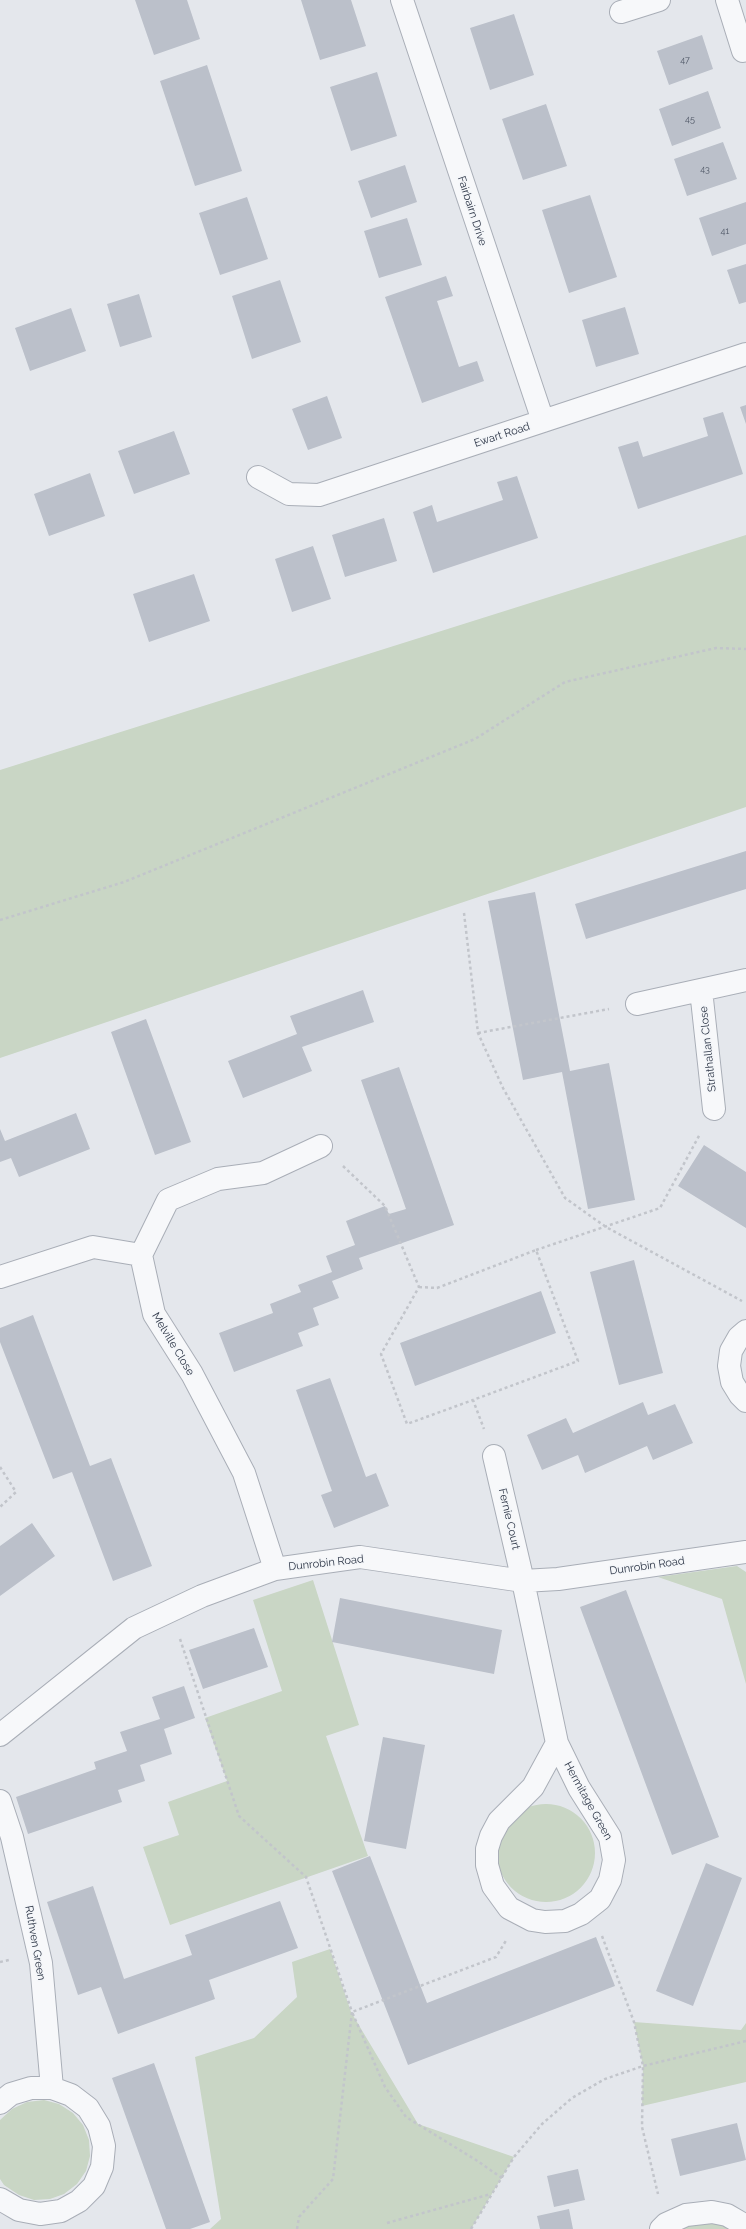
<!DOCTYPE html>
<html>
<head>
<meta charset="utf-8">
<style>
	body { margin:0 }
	canvas { display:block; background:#e4e7ec }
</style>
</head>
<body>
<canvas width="746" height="2229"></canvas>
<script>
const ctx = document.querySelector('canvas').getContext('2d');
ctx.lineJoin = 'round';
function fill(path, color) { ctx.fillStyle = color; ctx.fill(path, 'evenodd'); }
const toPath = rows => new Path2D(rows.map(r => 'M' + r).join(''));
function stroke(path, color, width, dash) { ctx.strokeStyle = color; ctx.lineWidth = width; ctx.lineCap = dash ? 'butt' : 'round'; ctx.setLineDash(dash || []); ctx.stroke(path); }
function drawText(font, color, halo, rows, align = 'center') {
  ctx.font = font + ' Raleway,sans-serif'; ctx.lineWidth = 3; ctx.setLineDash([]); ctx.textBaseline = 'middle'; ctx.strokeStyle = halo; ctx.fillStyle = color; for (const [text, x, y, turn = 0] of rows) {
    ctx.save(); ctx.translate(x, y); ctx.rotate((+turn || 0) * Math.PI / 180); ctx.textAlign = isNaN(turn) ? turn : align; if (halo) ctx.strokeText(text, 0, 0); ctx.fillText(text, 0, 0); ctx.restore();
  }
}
const green = toPath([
	[746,535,746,807,0,1058,0,770],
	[737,1566,746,1572,746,1684,722,1599,658,1577],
	[313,1580,359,1725,326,1736,368,1856,170,1925,143,1847,179,1835,168,1802,227,1781,205,1718,282,1691,253,1600],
	'497 1853a49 49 0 1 1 98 0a49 49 0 1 1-98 0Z',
	[330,1949,351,2012,418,2124,514,2157,471,2229,210,2229,221,2219,195,2057,254,2038,297,1997,292,1962],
	[634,2022,741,2030,746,2023,746,2082,642,2106,643,2066],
	[44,2100,59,2104,73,2113,83,2125,89,2140,90,2156,86,2171,77,2184,64,2194,50,2199,34,2200,19,2195,4,2185,0,2179,0,2120,12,2109,27,2102],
	[686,2215,746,2229,661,2229]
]);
const building = toPath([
	[135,0,187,0,200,39,154,55],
	[301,0,351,0,366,46,320,60],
	[514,14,534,75,490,90,470,28],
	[702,35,713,69,669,85,657,51],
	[207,65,242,171,195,186,160,81],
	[377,72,397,136,351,151,330,87],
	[708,91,721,128,672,146,659,109],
	[546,104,567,166,523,180,502,119],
	[723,142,737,179,687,196,674,159],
	[405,165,417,202,371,218,358,181],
	[590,195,617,277,569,293,542,210],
	[247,197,268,259,220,275,199,213],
	[746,202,746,244,712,256,699,218],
	[407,218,422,265,379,278,364,231],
	[746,264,746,302,739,304,727,270],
	[446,276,453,296,437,301,459,367,477,361,484,381,422,403,385,297],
	[280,280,301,342,252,359,232,296],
	[139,294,152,337,120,347,107,304],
	[625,307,639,354,596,367,582,320],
	[71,308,86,351,30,371,15,328],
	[327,396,342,438,308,450,292,409],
	[746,405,746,424,740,407],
	[723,412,743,474,638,509,618,447,638,441,643,457,708,436,703,418],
	[174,431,190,474,134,494,118,451],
	[90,473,105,516,49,536,34,494],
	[517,476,538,538,433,573,413,512,432,505,437,522,503,500,497,482],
	[384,518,397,561,345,577,332,535],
	[313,546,331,599,292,612,275,559],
	[194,574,210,621,149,642,133,594],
	[746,851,746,889,586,939,575,904],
	[535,892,570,1071,609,1063,635,1200,588,1209,562,1072,523,1080,488,901],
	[363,990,374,1022,302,1047,312,1071,243,1098,228,1061,297,1034,290,1016],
	[146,1019,191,1142,155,1155,111,1032],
	[399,1067,454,1225,359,1258,363,1269,332,1281,339,1298,313,1308,319,1325,298,1333,303,1346,234,1372,219,1333,273,1313,270,1304,301,1292,298,1285,332,1272,326,1256,355,1245,346,1221,385,1206,389,1214,406,1209,361,1080],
	[76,1113,90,1149,19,1177,11,1158,0,1162,0,1129,5,1141],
	[704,1145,746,1172,746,1228,678,1186],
	[634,1260,663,1373,619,1385,590,1272],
	[541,1291,556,1333,415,1386,400,1343],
	[33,1315,90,1466,111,1458,152,1566,113,1581,72,1472,53,1479,0,1342,0,1328],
	[330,1378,366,1477,376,1473,389,1506,334,1528,321,1495,332,1491,296,1390],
	[643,1402,648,1415,675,1404,693,1443,653,1460,647,1446,585,1473,578,1455,542,1470,527,1435,566,1418,573,1433],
	[32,1523,55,1556,0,1596,0,1546],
	[626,1590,719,1837,672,1855,580,1607],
	[340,1598,502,1630,494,1674,332,1642],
	[254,1628,268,1667,203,1689,189,1650],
	[184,1686,195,1718,164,1729,172,1754,140,1765,145,1781,118,1790,122,1802,28,1834,16,1797,96,1769,94,1762,127,1751,120,1732,160,1719,152,1697],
	[383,1737,425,1745,406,1849,364,1841],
	[370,1856,427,2003,596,1937,615,1986,408,2065,332,1871],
	[706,1863,742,1878,693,2006,656,1991],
	[93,1886,124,1979,192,1955,185,1935,280,1901,298,1948,209,1980,215,1999,118,2034,101,1987,78,1995,47,1902],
	[154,2063,210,2222,190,2229,166,2229,112,2078],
	[737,2123,746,2160,680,2176,671,2139],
	[578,2169,585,2200,554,2207,547,2176],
	[569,2209,573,2229,540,2229,537,2216]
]);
const path = toPath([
	[464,913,478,1033,503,1088,565,1198,606,1227,742,1301],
	[0,920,124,882,475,739,565,682,716,648,746,649],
	[478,1033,609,1009],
	[343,1166,385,1206,419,1287,381,1354,407,1424,473,1400],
	[536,1250,660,1208,700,1134],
	[419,1287,437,1288,536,1250,578,1361,473,1400,484,1429],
	[0,1467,16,1492,0,1507],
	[180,1639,239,1816,306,1877,352,2012,333,2179,299,2217,297,2229],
	[602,1936,634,2022,643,2066,642,2127,658,2194],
	[0,1962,9,1960],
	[502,2178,476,2160,406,2117,385,2087,352,2012,496,1957,507,1939],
	[387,2223,491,2194],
	[471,2229,514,2157,542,2124,572,2098,605,2079,643,2066,746,2041]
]);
const minor = toPath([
	[402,0,543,421],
	[727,0,743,51],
	[621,12,659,0],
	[258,477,289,494,319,495,746,354],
	[701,990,714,1109],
	[637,1004,746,980],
	[0,1277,93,1247,141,1255],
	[746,1331,739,1337,731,1351,729,1366,732,1382,740,1395,746,1401],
	[494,1456,523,1581,557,1743,579,1788,610,1837,614,1860,610,1880,600,1899,581,1914,565,1921,545,1922,532,1920,509,1908,493,1886,487,1865,487,1849,491,1836,499,1821,533,1787,557,1743],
	[275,1569,244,1473,192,1374,154,1314,141,1255,168,1200,218,1179,263,1173,321,1146],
	[0,1735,134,1628,202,1596,275,1569,360,1557,523,1581,558,1579,746,1552],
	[0,1801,12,1837,41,1963,52,2088],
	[0,2103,11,2094,31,2088,52,2088,71,2095,88,2108,99,2126,104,2146,102,2167,94,2186,79,2201,61,2211,40,2214,19,2210,0,2199],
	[661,2229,666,2224,686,2215,712,2212,727,2215,746,2226]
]);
const numberNames = [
	["47",685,60],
	["45",690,119],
	["43",705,169],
	["41",725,231]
];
const streetNames = [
	["Fairbairn Drive",472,211,72],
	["Ewart Road",502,435,-18],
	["Strathallan Close",708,1049,-96],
	["Melville Close",173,1344,59],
	["Fernie Court",509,1519,77],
	["Dunrobin Road",326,1563,-6],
	["Dunrobin Road",647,1566,-8],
	["Hermitage Green",588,1801,61],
	["Ruthven Green",35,1943,80]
];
fill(green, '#c9d6c5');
fill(building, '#bbc0ca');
stroke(minor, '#a9aeb7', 24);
stroke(path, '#c2c5cb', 2.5, [3, 3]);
stroke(minor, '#f7f8fa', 22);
drawText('9px', '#4f5766', null, numberNames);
drawText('11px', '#2b3445', '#f4f6f9', streetNames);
</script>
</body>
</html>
